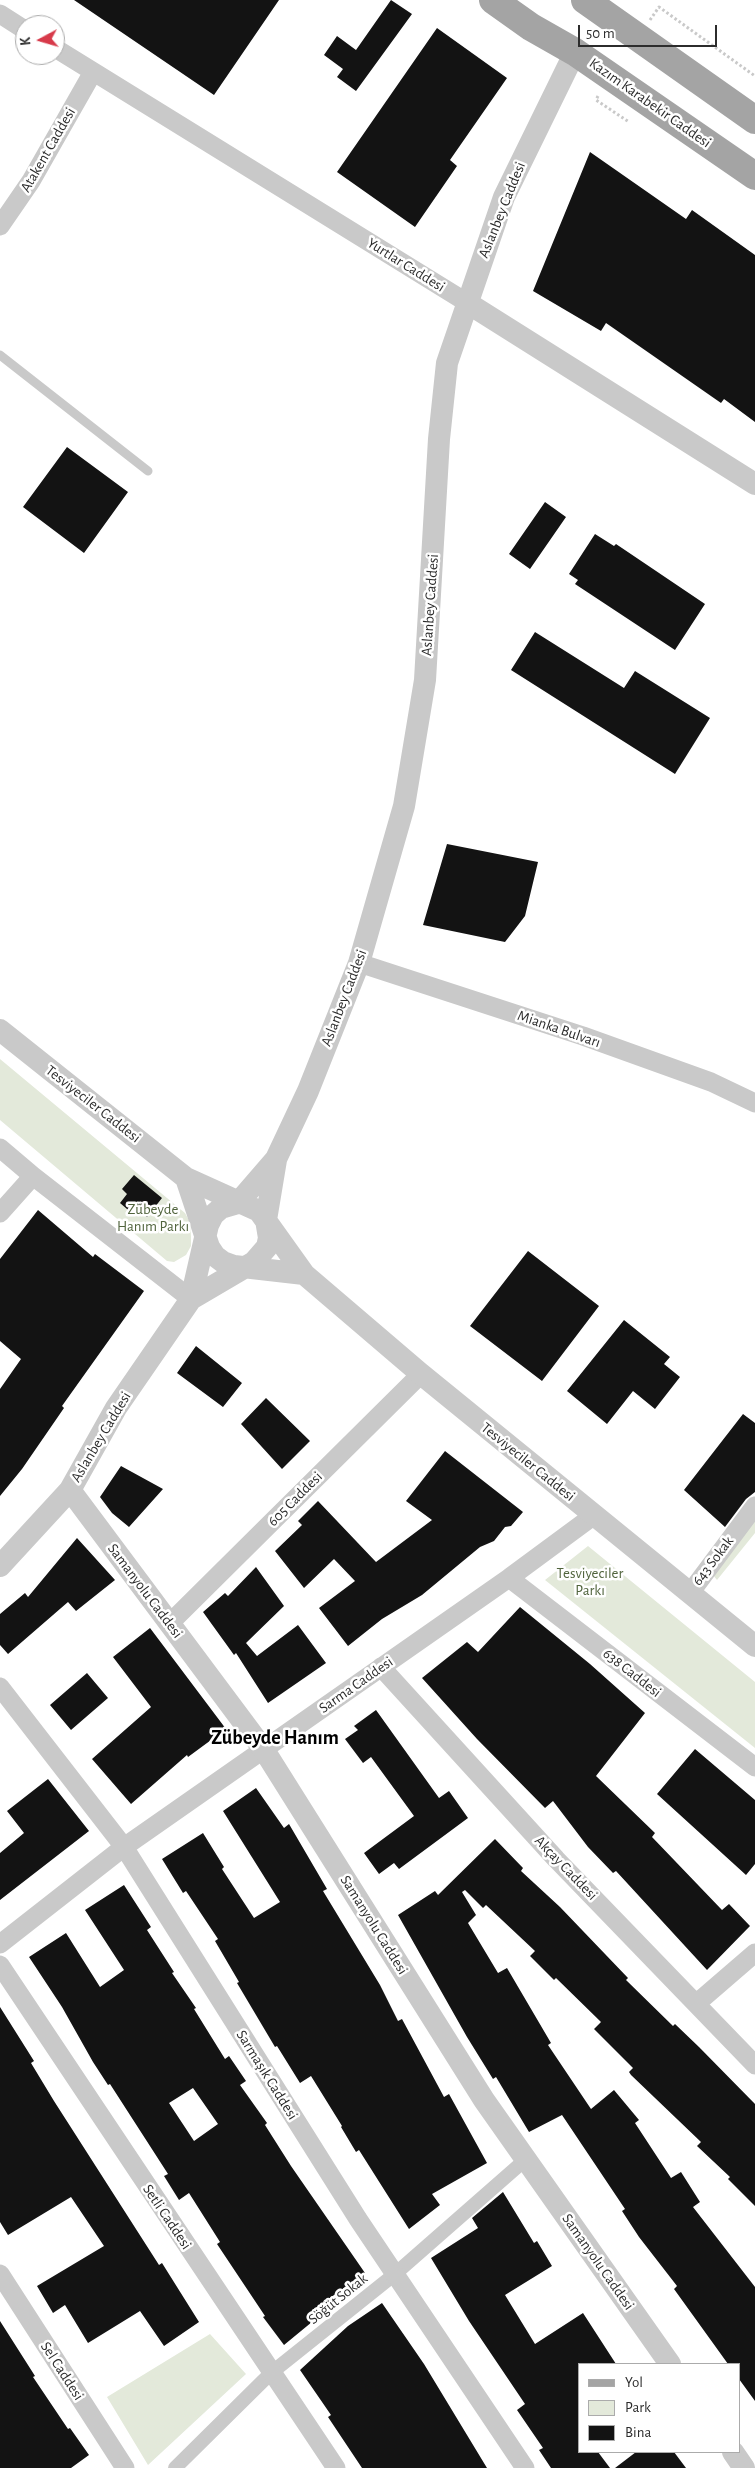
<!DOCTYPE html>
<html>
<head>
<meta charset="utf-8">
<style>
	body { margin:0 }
	#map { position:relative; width:755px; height:2468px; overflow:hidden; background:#fff; font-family:"Alegreya Sans",sans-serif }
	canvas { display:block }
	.legend { position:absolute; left:578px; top:2363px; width:162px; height:90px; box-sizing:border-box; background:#fff; border:1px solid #ababab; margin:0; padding:6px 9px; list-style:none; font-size:15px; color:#2c2c2c }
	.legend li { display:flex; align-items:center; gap:10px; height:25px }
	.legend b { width:25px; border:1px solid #ababab }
	.north { position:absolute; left:15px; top:15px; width:50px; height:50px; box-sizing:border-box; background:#fff; border:1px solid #ababab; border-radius:50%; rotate:264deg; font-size:14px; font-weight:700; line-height:20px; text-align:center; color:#2c2c2c }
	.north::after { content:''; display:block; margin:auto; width:18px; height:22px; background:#d73a4a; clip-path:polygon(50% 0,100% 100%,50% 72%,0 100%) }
	.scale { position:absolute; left:578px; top:25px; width:139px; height:22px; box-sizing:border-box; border:2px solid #2c2c2c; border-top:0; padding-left:6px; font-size:15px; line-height:18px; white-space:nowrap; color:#2c2c2c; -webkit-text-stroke:4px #fff; paint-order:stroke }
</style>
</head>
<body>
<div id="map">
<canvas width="755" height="2468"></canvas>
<ul class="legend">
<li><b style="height:6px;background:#a4a4a4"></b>Yol</li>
<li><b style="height:14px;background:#e3e9da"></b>Park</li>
<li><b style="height:14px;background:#131313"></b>Bina</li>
</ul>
<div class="north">K</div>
<div class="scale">50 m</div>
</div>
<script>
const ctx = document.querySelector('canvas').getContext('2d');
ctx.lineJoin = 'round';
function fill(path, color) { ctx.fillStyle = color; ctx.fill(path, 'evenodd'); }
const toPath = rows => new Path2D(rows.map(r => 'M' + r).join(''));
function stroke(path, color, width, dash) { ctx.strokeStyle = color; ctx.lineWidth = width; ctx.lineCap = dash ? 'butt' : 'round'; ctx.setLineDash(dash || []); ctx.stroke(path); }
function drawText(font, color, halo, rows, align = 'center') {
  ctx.font = font + ' "Alegreya Sans",sans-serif'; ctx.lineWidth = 5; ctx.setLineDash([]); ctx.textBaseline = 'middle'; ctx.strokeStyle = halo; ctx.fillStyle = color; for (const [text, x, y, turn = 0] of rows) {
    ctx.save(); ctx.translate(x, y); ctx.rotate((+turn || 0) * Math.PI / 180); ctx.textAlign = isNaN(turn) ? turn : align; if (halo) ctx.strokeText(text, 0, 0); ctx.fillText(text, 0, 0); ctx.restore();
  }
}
const green = toPath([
	[0,1059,185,1213,190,1222,191,1237,191,1246,186,1255,174,1262,167,1261,0,1120],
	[755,1521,755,1533,717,1580,713,1575],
	[588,1546,755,1682,755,1748,545,1580],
	[210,2334,246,2374,148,2465,107,2397]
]);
const building = toPath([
	[74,0,279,0,214,95],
	[391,0,412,14,356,91,337,77,343,69,324,55,337,36,356,50],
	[437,28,507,78,450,160,457,166,415,227,337,172],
	[590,152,686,219,692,210,755,255,755,422,724,399,721,403,606,323,601,331,533,291],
	[67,447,128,492,84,553,23,507],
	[545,502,566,517,530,569,509,554],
	[595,534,614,546,616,544,705,604,675,650,575,584,578,580,569,574],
	[535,632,624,688,635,671,710,718,675,774,511,670],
	[447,844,538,862,525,916,505,942,423,925],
	[134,1175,162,1198,147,1217,138,1210,134,1215,120,1203,127,1194,122,1189],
	[38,1210,93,1257,95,1254,144,1291,62,1406,64,1408,22,1469,0,1496,0,1389,21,1359,0,1341,0,1259],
	[528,1251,599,1306,542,1381,470,1326],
	[624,1320,670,1357,664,1364,680,1377,655,1409,633,1391,607,1424,567,1391],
	[196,1346,242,1383,223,1407,177,1373],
	[266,1398,310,1441,282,1469,241,1424],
	[743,1414,755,1423,755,1492,746,1499,725,1527,684,1490],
	[445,1451,523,1512,511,1526,505,1527,494,1541,480,1547,422,1595,382,1619,348,1646,319,1608,355,1581,334,1559,304,1588,275,1551,302,1525,298,1521,318,1501,376,1562,432,1520,406,1501],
	[121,1466,163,1489,129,1527,112,1513,100,1497],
	[77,1538,115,1580,76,1611,68,1602,8,1654,0,1645,0,1614,25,1593,28,1597],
	[256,1567,284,1606,246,1643,257,1656,298,1625,326,1663,268,1703,236,1653,234,1655,203,1612,225,1593,228,1596],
	[520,1607,590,1664,645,1713,596,1776,655,1833,652,1837,722,1910,729,1904,750,1926,707,1970,616,1871,613,1873,588,1847,553,1801,545,1808,477,1739,422,1678,467,1642,478,1652],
	[150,1628,226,1729,188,1757,187,1755,131,1804,92,1759,151,1707,113,1657],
	[87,1673,108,1698,71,1730,50,1705],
	[376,1710,439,1798,449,1791,468,1818,399,1869,394,1863,379,1874,364,1853,414,1816,371,1757,363,1763,345,1739,358,1730,354,1726],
	[695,1749,755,1800,755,1864,746,1875,657,1794],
	[48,1779,89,1831,0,1900,0,1853,24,1833,7,1811],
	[256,1788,284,1828,289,1824,327,1889,323,1891,380,1985,398,2021,402,2019,444,2097,449,2094,487,2163,432,2194,440,2205,409,2229,359,2150,356,2152,341,2127,342,2126,311,2076,300,2083,277,2046,275,2047,237,1983,239,1982,215,1941,218,1939,186,1891,183,1893,162,1859,203,1833,224,1867,222,1869,254,1918,280,1902,223,1811],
	[495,1839,523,1868,521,1871,560,1907,628,1978,626,1980,673,2026,675,2024,699,2047,755,2104,755,2206,728,2179,730,2177,697,2146,701,2142,631,2075,629,2072,633,2068,594,2029,601,2022,556,1978,554,1980,530,1956,535,1951,486,1905,483,1908,465,1890,462,1892,476,1915,468,1923,498,1973,507,1968,551,2043,548,2045,591,2109,614,2090,639,2120,635,2123,671,2178,681,2172,700,2202,693,2207,755,2287,755,2401,739,2379,739,2364,728,2364,674,2289,677,2286,639,2237,622,2211,625,2209,562,2115,529,2132,496,2077,493,2079,467,2037,398,1915,435,1891,438,1895],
	[124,1885,151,1927,147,1930,174,1972,172,1973,196,2008,194,2009,225,2059,229,2056,246,2081,240,2085,267,2123,265,2125,291,2166,365,2273,313,2310,318,2317,284,2345,263,2317,265,2316,217,2244,220,2242,189,2193,179,2200,164,2176,168,2174,110,2084,108,2085,93,2062,62,2007,29,1957,66,1933,100,1987,124,1970,85,1910],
	[193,2088,218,2124,194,2141,169,2103],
	[0,2007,34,2061,31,2063,54,2101,159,2265,162,2263,199,2322,164,2346,140,2311,88,2343,65,2305,53,2313,37,2286,104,2246,71,2197,8,2235,0,2222],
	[503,2192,534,2243,537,2241,552,2266,505,2295,535,2344,583,2313,616,2364,579,2364,579,2452,598,2452,610,2468,551,2468,539,2450,543,2448,517,2410,525,2404,469,2321,431,2258,478,2228,472,2218],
	[382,2303,424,2364,487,2468,362,2468,328,2417,331,2415,300,2370,348,2326],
	[0,2321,35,2376,33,2377,68,2429,70,2428,89,2455,71,2468,0,2468],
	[636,2452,674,2452,686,2468,615,2468]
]);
const path = toPath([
	[650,20,659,7,755,76],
	[598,96,596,100,629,122]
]);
const service = toPath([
	[0,355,148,471]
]);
const pedestrian = toPath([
	[175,2468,271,2373,395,2274,525,2160]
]);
const minor = toPath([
	[0,14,25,30],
	[55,48,466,302],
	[0,226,31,181,93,72],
	[359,963,583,1036,711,1082,755,1103],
	[0,1148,33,1176,191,1299],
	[0,1213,33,1176],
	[509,1578,755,1767],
	[690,1593,755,1506],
	[170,1623,421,1374],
	[381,1667,556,1859,755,2065],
	[0,1687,124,1847,358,2219,525,2468],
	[0,1944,124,1847,509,1578,593,1516],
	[0,1965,336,2468],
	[697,2003,755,1953],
	[0,2274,125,2468]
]);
const tertiary = toPath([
	[466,302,755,484],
	[0,1030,186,1178,259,1211,304,1274,421,1374,755,1646],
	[186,1178,209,1247,215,1256,223,1262,234,1266,304,1274],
	[191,1299,254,1262,267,1247,269,1238,266,1220,276,1160],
	[70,1490,264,1750,484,2100,670,2364],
	[0,1566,70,1490,116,1408,191,1299,208,1225,213,1215,221,1208,238,1203,276,1159,308,1091,359,963,404,806,425,680,439,439,447,363,504,197,575,52],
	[733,2452,744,2468]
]);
const primary = toPath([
	[493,0,531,27,575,52,755,176],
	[585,0,755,120]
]);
const streetNames = [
	["Kazım Karabekir Caddesi",650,103,35],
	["Atakent Caddesi",48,150,-60],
	["Aslanbey Caddesi",502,210,-68],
	["Yurtlar Caddesi",406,265,32],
	["Aslanbey Caddesi",430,605,-86],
	["Aslanbey Caddesi",344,998,-69],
	["Mianka Bulvarı",559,1029,19],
	["Tesviyeciler Caddesi",93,1104,38],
	["Aslanbey Caddesi",101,1437,-59],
	["Tesviyeciler Caddesi",528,1462,39],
	["605 Caddesi",295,1499,-45],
	["643 Sokak",713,1561,-53],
	["Samanyolu Caddesi",145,1591,53],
	["638 Caddesi",632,1673,38],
	["Sarma Caddesi",356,1685,-35],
	["Akçay Caddesi",566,1868,46],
	["Samanyolu Caddesi",374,1925,58],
	["Sarmaşık Caddesi",267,2075,58],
	["Setli Caddesi",167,2217,56],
	["Samanyolu Caddesi",598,2262,55],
	["Söğüt Sokak",338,2299,-39],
	["Sel Caddesi",62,2371,57]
];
const parkNames = [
	["Zübeyde",153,1209],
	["Hanım Parkı",153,1226],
	["Tesviyeciler",590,1573],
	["Parkı",590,1590]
];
const districtNames = [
	["Zübeyde Hanım",275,1738]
];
fill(green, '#e3e9da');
fill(building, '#131313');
stroke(path, '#c9c9c9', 3, [2.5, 2.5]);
stroke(service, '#c9c9c9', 9);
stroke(pedestrian, '#c9c9c9', 14);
stroke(minor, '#c9c9c9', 19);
stroke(tertiary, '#c9c9c9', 22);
stroke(primary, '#a4a4a4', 28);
drawText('15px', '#2c2c2c', '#fff', streetNames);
drawText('15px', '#51643d', '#fff', parkNames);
drawText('bold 20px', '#000', '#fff', districtNames);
</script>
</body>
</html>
